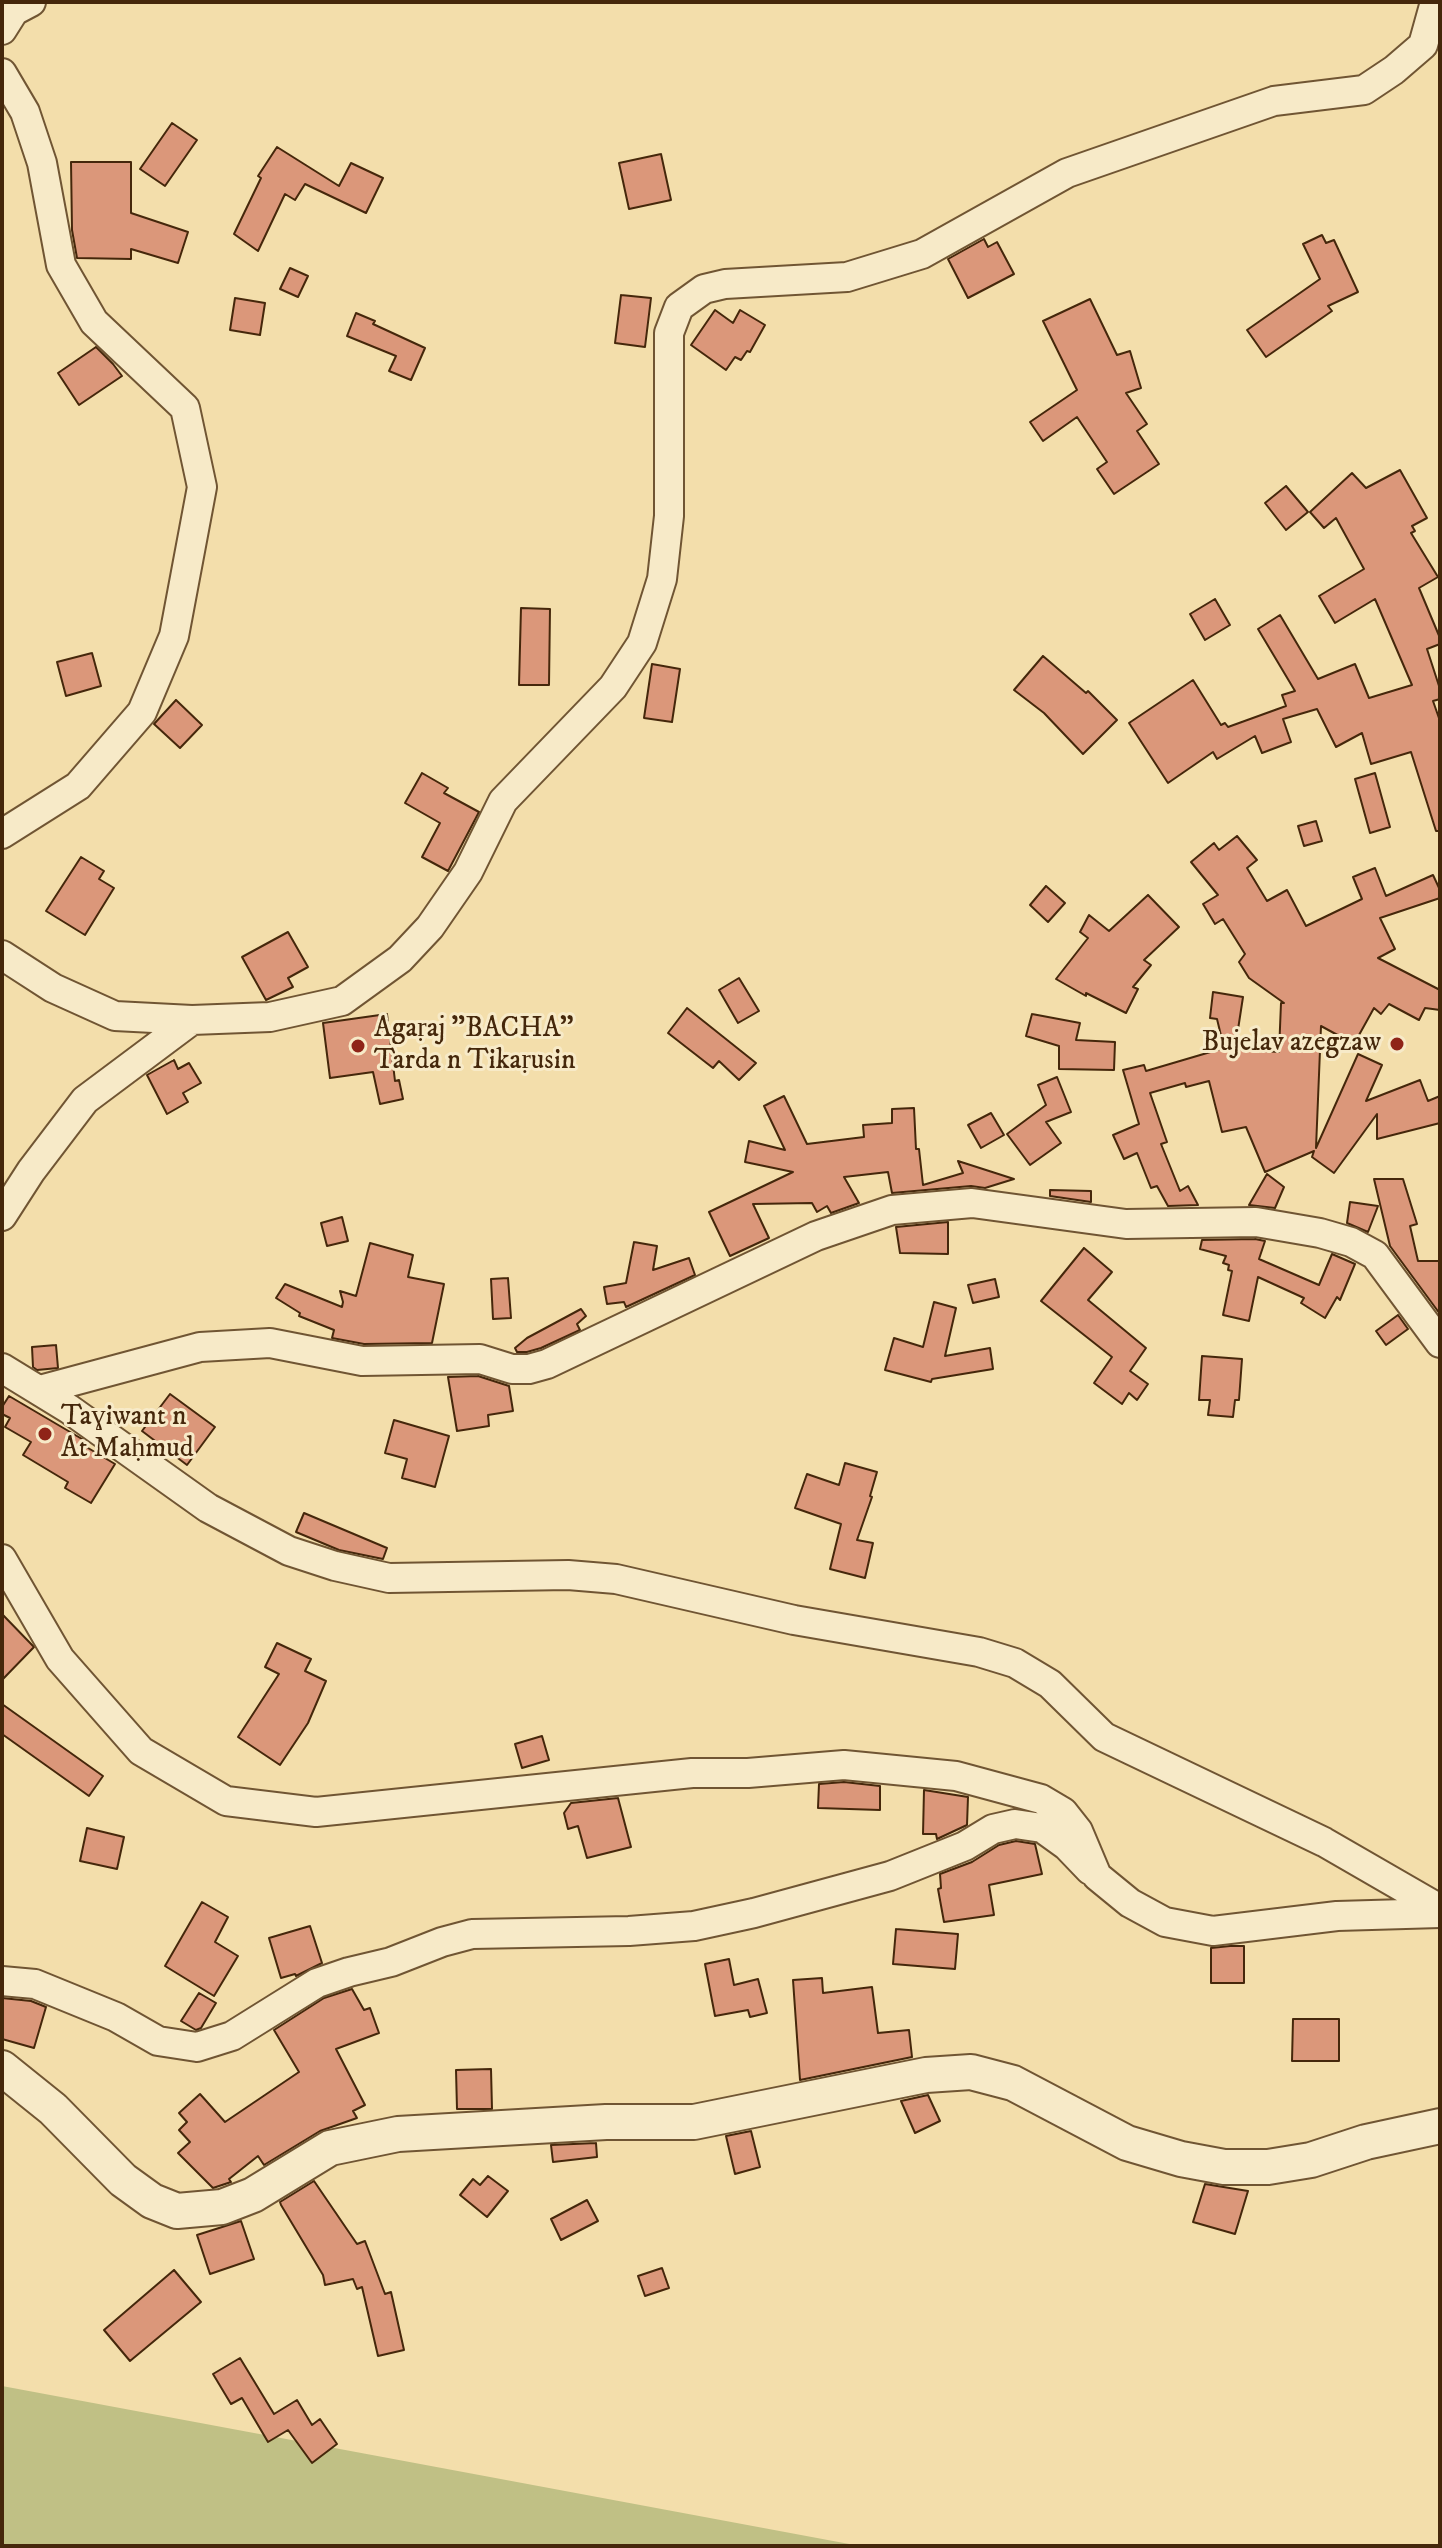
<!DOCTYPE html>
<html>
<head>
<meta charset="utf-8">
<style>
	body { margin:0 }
	#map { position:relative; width:1442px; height:2548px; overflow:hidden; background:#f3deab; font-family:"IM FELL DW Pica",serif }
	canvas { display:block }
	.frame { position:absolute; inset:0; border:4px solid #45270b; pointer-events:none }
</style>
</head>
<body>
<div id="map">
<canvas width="1442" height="2548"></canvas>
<div class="frame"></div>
</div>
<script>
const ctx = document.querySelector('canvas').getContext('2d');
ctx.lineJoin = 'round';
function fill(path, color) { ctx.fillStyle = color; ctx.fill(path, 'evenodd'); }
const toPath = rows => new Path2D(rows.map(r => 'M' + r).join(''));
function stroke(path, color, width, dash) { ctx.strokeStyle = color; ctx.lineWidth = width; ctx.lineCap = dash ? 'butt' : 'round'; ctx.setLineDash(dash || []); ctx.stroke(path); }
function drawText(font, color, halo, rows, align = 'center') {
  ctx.font = font + ' "IM FELL DW Pica",serif'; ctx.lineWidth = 6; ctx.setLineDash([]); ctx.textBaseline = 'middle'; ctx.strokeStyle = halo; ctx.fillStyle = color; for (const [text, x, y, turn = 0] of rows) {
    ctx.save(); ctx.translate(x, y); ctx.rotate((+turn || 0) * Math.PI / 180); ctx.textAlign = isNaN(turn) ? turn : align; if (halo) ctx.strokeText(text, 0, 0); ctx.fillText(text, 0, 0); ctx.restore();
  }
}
const green = toPath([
	[2,2386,860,2546,2,2546]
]);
const building = toPath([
	[172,123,197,140,165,186,140,169,172,123],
	[277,147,339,186,351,163,383,178,366,213,305,184,295,200,285,194,258,251,234,234,261,178,258,176,277,147],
	[661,154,671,200,629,209,619,163,661,154],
	[71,162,131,162,131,213,188,232,178,263,131,249,131,259,77,258,72,230,71,162],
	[1322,235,1326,243,1334,240,1358,292,1328,306,1332,311,1266,357,1247,330,1320,279,1303,244,1322,235],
	[984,239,988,247,997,242,1014,274,968,298,948,259,984,239],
	[290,268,308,276,298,297,280,289,290,268],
	[621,295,651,298,645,347,615,343,621,295],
	[235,298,265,303,260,335,230,330,235,298],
	[1090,299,1117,355,1130,351,1141,388,1126,393,1147,424,1137,431,1159,464,1114,494,1097,469,1107,462,1077,417,1043,441,1030,422,1077,390,1043,321,1090,299],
	[715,310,733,323,740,310,765,325,750,352,747,351,741,360,735,357,726,370,691,345,715,310],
	[356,313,375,321,373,324,425,348,411,380,389,371,396,356,347,336,356,313],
	[96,347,113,364,122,376,79,405,58,373,96,347],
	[1400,470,1427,518,1412,526,1415,531,1411,533,1438,577,1419,588,1440,638,1440,644,1427,649,1440,689,1440,699,1433,701,1440,721,1440,831,1436,831,1411,752,1371,764,1362,733,1336,747,1317,709,1283,719,1291,742,1262,753,1255,736,1217,759,1213,752,1168,783,1129,723,1193,680,1221,725,1225,723,1228,727,1286,706,1282,695,1295,691,1258,629,1280,615,1318,679,1355,664,1369,698,1412,685,1375,599,1335,623,1319,596,1364,569,1336,518,1324,528,1310,512,1352,473,1366,488,1400,470],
	[1286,486,1308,512,1286,530,1265,503,1286,486],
	[1215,599,1230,625,1205,640,1190,614,1215,599],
	[521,608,550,609,549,685,519,685,521,608],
	[92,653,101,686,66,696,57,662,92,653],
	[1043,656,1086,693,1088,691,1117,720,1083,754,1044,713,1014,690,1043,656],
	[652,664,680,669,672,722,644,718,652,664],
	[176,700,202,725,180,748,154,724,176,700],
	[422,773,448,788,444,793,479,812,448,871,422,857,440,823,405,803,422,773],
	[1375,773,1390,827,1370,833,1355,779,1375,773],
	[1316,821,1322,841,1304,846,1298,826,1316,821],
	[1237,836,1257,860,1247,868,1267,901,1287,890,1306,926,1362,899,1353,877,1375,868,1386,896,1433,875,1440,890,1440,898,1380,918,1395,949,1378,958,1440,990,1440,1010,1425,1008,1419,1020,1389,1004,1381,1014,1374,1008,1354,1044,1321,1026,1316,1148,1358,1054,1382,1065,1366,1101,1420,1080,1428,1101,1440,1096,1440,1123,1377,1139,1377,1114,1334,1173,1312,1157,1314,1151,1265,1172,1246,1127,1222,1132,1209,1081,1186,1087,1185,1083,1150,1093,1167,1142,1161,1144,1180,1191,1188,1186,1198,1205,1168,1206,1157,1186,1151,1188,1137,1153,1124,1159,1113,1135,1139,1124,1123,1070,1144,1065,1146,1071,1224,1048,1217,1019,1210,1018,1213,992,1243,997,1235,1049,1279,1052,1281,1003,1284,1003,1249,978,1239,962,1245,954,1223,919,1215,924,1203,904,1218,895,1191,862,1214,843,1219,850,1237,836],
	[81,857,104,871,99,879,114,888,85,935,46,911,81,857],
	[1046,886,1065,903,1048,922,1030,905,1046,886],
	[1148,895,1179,927,1144,960,1151,965,1133,987,1138,989,1126,1013,1086,993,1086,996,1056,979,1088,938,1080,932,1089,915,1109,931,1148,895],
	[288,932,308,967,288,978,293,987,266,1000,242,957,288,932],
	[739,978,759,1011,738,1023,719,990,739,978],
	[687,1008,756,1063,739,1080,719,1061,713,1068,668,1033,687,1008],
	[387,1014,395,1081,399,1080,403,1099,380,1104,373,1072,330,1078,323,1023,387,1014],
	[1032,1014,1080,1023,1076,1040,1115,1042,1114,1070,1059,1069,1059,1046,1026,1036,1032,1014],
	[174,1060,178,1069,189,1063,201,1083,183,1093,188,1102,167,1114,147,1075,174,1060],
	[1057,1077,1071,1112,1046,1122,1061,1143,1030,1165,1007,1134,1046,1105,1038,1085,1057,1077],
	[784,1096,807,1144,864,1137,863,1125,892,1123,892,1109,914,1108,916,1149,919,1149,923,1185,963,1173,958,1161,1014,1179,985,1188,971,1186,892,1193,888,1172,844,1177,859,1203,831,1213,827,1206,817,1212,812,1203,753,1204,769,1238,730,1256,709,1212,793,1172,745,1162,749,1141,785,1150,764,1106,784,1096],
	[991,1113,1004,1135,981,1148,968,1125,991,1113],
	[1267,1174,1284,1187,1275,1208,1249,1205,1267,1174],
	[1374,1179,1403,1179,1417,1224,1410,1226,1418,1261,1440,1261,1440,1314,1390,1246,1374,1179],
	[1050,1190,1091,1191,1091,1202,1050,1196,1050,1190],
	[1350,1202,1378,1206,1368,1232,1347,1223,1350,1202],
	[342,1217,348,1241,327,1246,321,1223,342,1217],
	[948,1222,948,1254,900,1253,896,1227,948,1222],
	[1255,1239,1265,1241,1259,1259,1319,1285,1332,1254,1355,1264,1340,1300,1337,1297,1325,1318,1301,1303,1304,1298,1258,1277,1249,1321,1223,1315,1232,1271,1228,1270,1229,1265,1223,1263,1226,1256,1200,1249,1202,1240,1255,1239],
	[634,1242,657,1246,653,1270,689,1258,695,1275,626,1307,624,1302,607,1304,604,1287,626,1283,634,1242],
	[370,1243,413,1255,408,1277,444,1284,432,1343,364,1344,332,1338,334,1330,299,1316,300,1313,276,1298,285,1284,342,1307,343,1302,340,1291,356,1296,370,1243],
	[1084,1248,1112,1272,1088,1300,1146,1348,1130,1371,1148,1384,1137,1400,1129,1393,1122,1404,1094,1383,1112,1357,1041,1301,1084,1248],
	[508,1278,511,1318,493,1319,491,1279,508,1278],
	[995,1279,999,1297,973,1303,968,1285,995,1279],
	[934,1302,956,1308,945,1356,990,1348,993,1369,932,1379,931,1382,885,1370,894,1338,923,1347,934,1302],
	[581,1309,586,1316,577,1324,580,1330,541,1348,527,1352,517,1352,515,1348,527,1338,581,1309],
	[1398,1315,1408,1329,1386,1345,1376,1331,1398,1315],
	[56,1345,58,1368,37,1370,33,1367,32,1347,56,1345],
	[1202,1356,1242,1359,1239,1400,1235,1400,1233,1417,1208,1415,1210,1400,1199,1400,1202,1356],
	[478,1376,509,1386,513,1411,488,1415,489,1426,457,1431,448,1377,478,1376],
	[170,1394,215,1427,187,1465,142,1431,170,1394],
	[9,1396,82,1439,85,1441,83,1445,115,1464,91,1503,65,1488,68,1482,23,1455,31,1442,5,1427,10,1418,2,1414,2,1407,9,1396],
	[394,1420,449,1436,435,1487,402,1478,407,1459,385,1453,394,1420],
	[845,1463,877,1472,870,1496,872,1497,857,1540,873,1543,865,1578,830,1569,841,1524,795,1508,807,1474,839,1485,845,1463],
	[304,1513,387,1548,383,1559,339,1550,296,1532,304,1513],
	[2,1614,34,1647,2,1680,2,1614],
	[277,1643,311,1659,305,1671,326,1681,308,1723,280,1765,238,1737,279,1674,265,1667,277,1643],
	[2,1704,103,1776,89,1796,2,1734,2,1704],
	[542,1736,549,1760,522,1768,515,1744,542,1736],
	[844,1782,880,1786,880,1810,818,1808,819,1784,844,1782],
	[924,1790,968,1797,967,1825,937,1839,936,1834,923,1834,924,1790],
	[618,1798,631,1847,587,1858,578,1826,568,1829,564,1813,571,1803,618,1798],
	[87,1828,124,1837,117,1869,80,1861,87,1828],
	[1016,1841,1035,1844,1042,1874,989,1885,994,1915,944,1922,938,1889,941,1888,940,1874,972,1862,999,1845,1016,1841],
	[202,1902,228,1917,215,1942,238,1956,214,1996,165,1966,202,1902],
	[310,1926,322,1963,296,1976,295,1974,281,1978,269,1938,310,1926],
	[896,1929,958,1934,955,1969,893,1964,896,1929],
	[1230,1946,1244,1946,1244,1983,1211,1983,1211,1948,1230,1946],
	[729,1959,734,1985,758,1979,767,2013,750,2017,748,2010,715,2016,705,1964,729,1959],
	[822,1978,823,1993,872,1987,878,2033,909,2030,912,2057,800,2080,793,1980,822,1978],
	[352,1989,364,2010,370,2008,379,2033,336,2049,365,2105,353,2111,357,2118,320,2131,264,2165,258,2156,229,2179,231,2182,213,2188,178,2153,190,2142,179,2130,187,2122,179,2113,200,2094,225,2122,299,2072,274,2030,324,1998,352,1989],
	[199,1993,216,2003,201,2028,196,2030,181,2021,199,1993],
	[2,1998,31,2001,46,2007,34,2048,2,2039,2,1998],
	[1293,2019,1339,2019,1339,2061,1292,2061,1293,2019],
	[491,2069,492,2109,457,2109,456,2070,491,2069],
	[928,2095,940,2121,915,2133,901,2101,928,2095],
	[751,2131,760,2167,735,2174,726,2136,751,2131],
	[596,2143,597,2157,553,2162,551,2145,596,2143],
	[488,2176,508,2191,487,2217,460,2195,473,2179,480,2185,488,2176],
	[314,2181,357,2244,365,2241,385,2294,391,2292,404,2350,378,2356,362,2287,357,2289,353,2279,325,2285,323,2275,281,2205,280,2202,314,2181],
	[1205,2184,1248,2191,1235,2234,1193,2222,1205,2184],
	[587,2200,598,2221,561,2240,551,2219,587,2200],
	[241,2221,254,2259,210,2274,197,2235,241,2221],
	[662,2268,669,2288,645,2296,638,2276,662,2268],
	[174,2270,201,2302,130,2361,104,2330,174,2270],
	[240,2358,274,2414,297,2400,312,2425,320,2419,337,2444,312,2463,288,2430,268,2442,242,2398,231,2404,213,2374,240,2358]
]);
const minor = toPath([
	[2,30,14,11,31,2],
	[2,73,25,112,42,163,61,265,94,322,185,408,202,487,174,636,142,712,78,786,2,834],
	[2,955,53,988,115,1016,192,1020],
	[2,1216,31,1171,85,1100,192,1020,270,1017,342,1001,400,959,430,927,468,872,503,801,613,687,642,643,662,579,669,516,669,333,679,307,704,289,725,284,847,277,922,254,1067,173,1274,101,1364,90,1394,70,1423,45,1435,2],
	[2,1368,69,1409,208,1508,289,1551,335,1566,389,1578,568,1575,616,1579,794,1620,979,1652,1015,1663,1050,1684,1104,1737,1324,1842,1440,1909],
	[40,1390,200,1347,270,1343,362,1361,480,1359,512,1369,529,1369,547,1364,816,1236,892,1210,972,1203,1126,1224,1256,1222,1320,1233,1351,1242,1375,1255,1440,1343],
	[2,1559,60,1659,141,1751,226,1801,316,1812,692,1773,748,1773,844,1765,956,1776,1041,1799,1063,1812,1078,1831,1097,1876,1130,1903,1165,1922,1213,1931,1337,1916,1440,1913],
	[2,1981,35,1984,116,2017,158,2041,197,2047,232,2036,317,1983,349,1972,391,1962,442,1942,472,1934,629,1931,694,1926,754,1913,890,1876,965,1846,993,1829,1015,1824,1042,1828,1067,1846,1090,1870]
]);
const tertiary = toPath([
	[2,2068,53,2109,123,2180,152,2201,177,2211,222,2207,253,2195,330,2148,398,2134,606,2122,694,2122,926,2075,971,2072,1013,2083,1127,2143,1181,2159,1224,2167,1268,2167,1311,2160,1366,2142,1440,2126]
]);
const markers = [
	[1397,1044,8,"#8f2418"],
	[358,1046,8,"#8f2418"],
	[45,1434,8,"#8f2418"]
];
const poiNames = [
	["Agaṛaj \"BACHA\"",374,1030],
	["Tarda n Tikaṛusin",374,1062],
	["Bujelav azegzaw",1381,1044,"right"],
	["Taɣiwant n",61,1418],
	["At Maḥmud",61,1450]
];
fill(green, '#c0c085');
fill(building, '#db977a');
stroke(building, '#45270b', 2);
stroke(minor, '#705533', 32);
stroke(tertiary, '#705533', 38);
stroke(minor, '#f7eac8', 28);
stroke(tertiary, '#f7eac8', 34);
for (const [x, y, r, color] of markers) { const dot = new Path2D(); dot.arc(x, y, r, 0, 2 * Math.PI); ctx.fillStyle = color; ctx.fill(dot); stroke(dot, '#f7eac8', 3); }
drawText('28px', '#45270b', '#f7eac8', poiNames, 'left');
</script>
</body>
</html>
